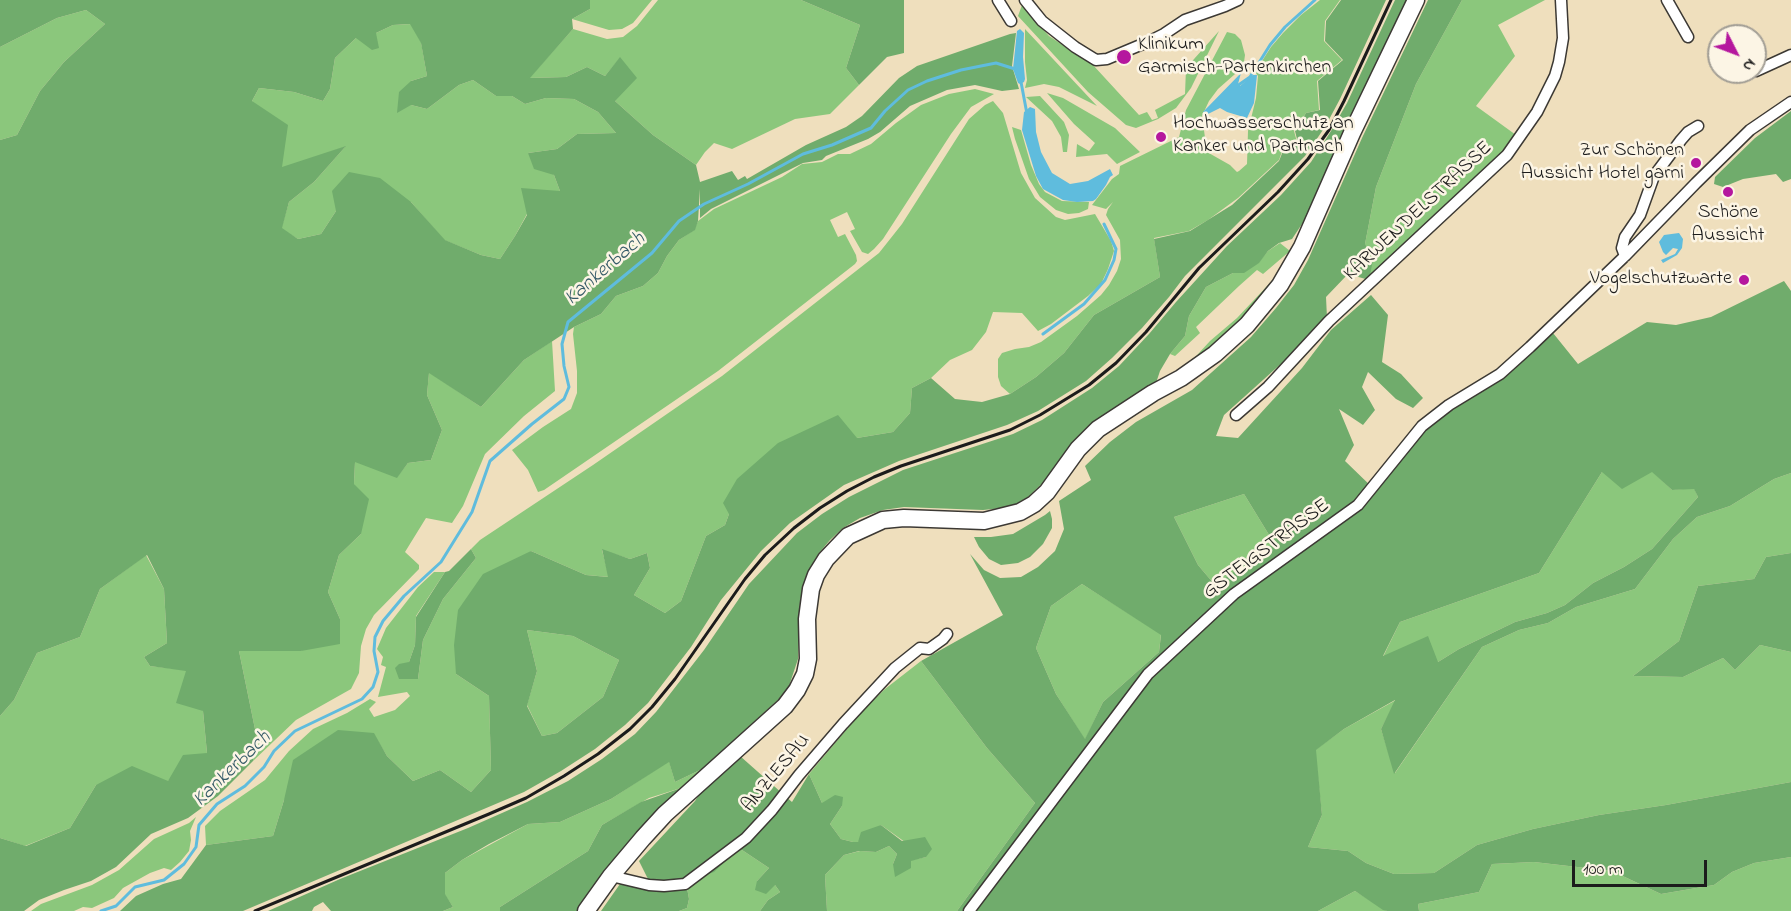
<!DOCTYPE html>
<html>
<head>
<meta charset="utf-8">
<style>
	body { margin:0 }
	#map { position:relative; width:1791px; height:911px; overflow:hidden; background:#efdfbd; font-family:"Indie Flower",sans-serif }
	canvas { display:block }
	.north { position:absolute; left:1707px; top:24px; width:60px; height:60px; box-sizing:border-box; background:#fcf5e5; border:2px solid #a29e95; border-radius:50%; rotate:132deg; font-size:16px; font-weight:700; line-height:24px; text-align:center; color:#1c1c1c }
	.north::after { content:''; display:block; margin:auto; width:21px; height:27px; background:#b5179e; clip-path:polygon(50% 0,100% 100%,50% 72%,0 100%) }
	.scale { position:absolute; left:1572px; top:860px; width:135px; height:27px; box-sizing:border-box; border:3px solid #1c1c1c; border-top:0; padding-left:8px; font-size:18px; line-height:21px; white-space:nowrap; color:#1c1c1c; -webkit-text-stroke:4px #fcf5e5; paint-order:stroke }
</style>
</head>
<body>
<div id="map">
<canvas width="1791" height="911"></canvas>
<div class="north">N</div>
<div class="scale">100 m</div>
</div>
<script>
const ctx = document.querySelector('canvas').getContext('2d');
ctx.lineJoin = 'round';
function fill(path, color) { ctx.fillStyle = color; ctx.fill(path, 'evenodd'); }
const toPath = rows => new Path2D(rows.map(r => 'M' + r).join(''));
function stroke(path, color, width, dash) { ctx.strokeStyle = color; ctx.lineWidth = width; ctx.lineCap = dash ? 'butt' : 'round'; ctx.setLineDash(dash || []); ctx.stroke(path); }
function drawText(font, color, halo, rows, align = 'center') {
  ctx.font = font + ' "Indie Flower",sans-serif'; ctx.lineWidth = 5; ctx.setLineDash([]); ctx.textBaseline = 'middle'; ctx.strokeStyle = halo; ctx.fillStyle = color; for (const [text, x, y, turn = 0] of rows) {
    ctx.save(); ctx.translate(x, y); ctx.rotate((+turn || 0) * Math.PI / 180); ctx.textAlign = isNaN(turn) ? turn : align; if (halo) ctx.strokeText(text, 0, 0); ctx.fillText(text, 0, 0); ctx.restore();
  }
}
const green = toPath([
	[590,0,652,0,633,23,622,29,609,30,572,19,590,9],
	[658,0,801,0,860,25,846,68,859,85,830,114,795,119,732,149,714,143,705,152,696,165,653,135,615,101,620,58,605,76,587,67,566,77,529,78,573,29,607,39,623,37,637,26],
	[1320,0,1340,0,1325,21,1324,41,1342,60,1317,81,1319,110,1306,113,1294,131,1297,142,1284,146,1279,160,1238,198,1208,220,1189,231,1154,238,1160,277,1094,315,1064,353,1036,377,1010,394,1001,386,998,377,998,359,1002,353,1015,349,1029,347,1041,342,1077,316,1101,295,1109,285,1117,271,1121,259,1120,240,1106,215,1108,209,1113,202,1106,209,1092,205,1112,179,1119,174,1120,166,1179,137,1186,110,1227,32,1235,34,1241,40,1245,55,1244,62,1243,67,1218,89,1209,101,1202,116,1207,152,1230,165,1237,172,1239,171,1247,164,1248,131,1256,98,1258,76,1255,72,1271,47,1283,33,1301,15],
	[1462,0,1545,0,1498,25,1515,56,1476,106,1516,135,1504,153,1369,280,1365,244,1376,187,1416,84],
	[1022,5,1049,36,1093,65,1139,115,1147,112,1152,120,1158,118,1155,110,1185,94,1186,68,1219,31,1191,88,1176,108,1158,119,1136,128,1126,125,1088,92,1018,16],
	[86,10,105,24,64,62,40,91,17,135,0,140,0,47,57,18],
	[411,24,421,42,427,76,411,81,411,105,427,109,459,85,473,80,496,96,512,96,525,104,546,98,574,99,598,112,616,133,577,134,557,149,528,153,554,175,560,191,527,214,515,236,500,259,481,255,444,240,411,202,336,211,321,234,298,239,281,229,289,202,314,182,345,147,282,168,252,101,259,88,294,92,323,101,330,89,335,58,356,38,376,33,393,25],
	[1025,29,1097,106,1059,87,1044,84,1025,88,1027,80,1025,62],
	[975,89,994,94,971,107,951,134,883,239,874,249,868,254,862,252,850,231,855,229,847,212,830,220,838,237,845,234,856,255,857,261,855,264,718,371,544,490,538,492,528,470,512,450,543,427,571,409,577,393,577,371,573,334,574,327,601,314,616,296,643,286,658,273,667,256,679,240,694,230,698,221,714,209,782,177,802,164,822,162,838,154,850,154,871,144,896,123,921,105,949,94],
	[1047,93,1063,98,1115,128,1140,152,1117,164,1107,154,1076,157,1077,144,1089,151,1095,143,1074,124],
	[1040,96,1064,122,1069,135,1067,152,1063,152,1061,137,1052,121,1026,97],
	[993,101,1003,113,1021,173,1035,198,1056,217,1065,220,1095,214,1111,241,1114,251,1108,269,1101,284,1088,296,1051,324,1038,331,1022,313,993,312,986,332,972,350,950,360,931,378,912,388,910,413,893,432,857,438,729,514,725,525,706,536,681,601,665,613,634,595,650,568,647,553,630,559,602,550,609,577,586,575,531,551,456,674,489,696,491,770,471,792,440,770,413,781,387,756,373,733,284,800,273,836,206,845,205,826,220,811,265,780,289,751,313,729,347,713,370,699,376,702,369,709,374,717,395,710,410,696,407,692,378,697,386,667,381,665,383,657,377,649,386,628,418,587,434,572,445,572,416,616,415,645,409,662,418,679,423,640,443,599,476,558,471,549,480,540,593,465,722,376,879,253,902,224,969,119,985,105],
	[1012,127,1021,130,1031,165,1039,184,1045,192,1062,201,1089,202,1088,209,1079,213,1068,214,1056,210,1040,197,1029,179,1015,139],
	[1280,243,1290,251,1263,274,1257,270,1239,286,1196,327,1200,333,1175,356,1170,354,1185,336,1189,316,1206,287,1233,273,1258,263,1268,251],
	[1282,269,1251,316,1176,378,1210,341,1237,318,1269,284],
	[552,341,555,391,524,416,485,454,463,506,452,523,426,518,405,552,419,565,419,569,374,615,366,629,361,646,359,673,351,689,296,720,253,761,256,734,239,651,301,651,340,619,328,592,339,555,361,534,354,484,355,461,397,477,408,463,431,460,442,430,427,395,429,372,481,407,524,360],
	[1602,472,1653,472,1672,490,1694,488,1698,497,1652,549,1624,567,1593,583,1565,605,1547,613,1515,622,1459,649,1438,662,1383,657,1400,622,1539,573],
	[1791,473,1791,553,1766,557,1754,579,1698,586,1679,641,1633,676,1683,677,1723,658,1735,670,1760,645,1791,652,1791,782,1666,805,1599,815,1533,829,1477,845,1434,873,1394,874,1366,863,1348,851,1308,847,1322,815,1315,750,1344,729,1396,700,1381,729,1395,773,1482,647,1519,630,1548,623,1576,607,1635,589,1673,539,1697,517,1730,506,1774,479],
	[1244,494,1274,543,1215,585,1198,565,1174,517],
	[146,555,164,589,167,643,144,657,150,666,186,670,203,711,207,753,168,781,96,785,70,828,25,846,0,838,0,716,14,700,37,653,80,637,100,589],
	[1082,584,1161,634,1159,652,1103,702,1085,740,1056,694,1036,648,1051,606],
	[527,630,573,636,619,660,603,697,557,733,542,736,527,705,537,671],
	[921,661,987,748,1035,803,957,911,827,911,825,875,844,855,860,851,876,852,889,846,897,854,893,864,926,857,881,825,858,842,853,842,841,839,830,824,842,806,822,803,809,774,863,710,885,689],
	[669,761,675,782,702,769,681,788,649,798,602,825,588,851,500,907,500,911,443,911,453,907,445,895,445,873,462,860,528,824,560,822,611,799],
	[196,817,190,831,191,840,189,851,180,862,171,870,164,868,150,873,123,888,114,898,92,908,83,907,74,911,31,911,41,904,92,885,119,870,154,839,189,823],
	[739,848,769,868,757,881,775,885,780,892,768,900,760,911,679,911,687,908,689,899,686,882],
	[1791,857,1791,911,1419,911,1418,904,1479,892,1492,864,1534,862,1612,871,1661,894,1714,885,1732,872,1754,863],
	[1355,891,1387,911,1318,911]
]);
const forest = toPath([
	[0,0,590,0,590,9,572,19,573,29,530,78,566,77,587,67,605,76,620,57,637,78,615,101,653,135,696,165,700,182,732,171,738,180,745,176,747,179,806,145,846,127,862,116,899,78,917,66,1010,34,1016,33,1012,66,1019,89,1002,91,975,85,947,90,910,106,880,132,868,139,826,156,822,160,803,163,711,209,700,218,700,189,698,221,695,230,679,240,667,256,658,273,643,286,616,296,601,314,574,327,524,360,481,407,429,373,427,395,442,430,431,460,408,463,397,478,355,462,354,484,369,499,361,534,339,555,328,592,340,619,340,644,301,651,239,651,256,734,253,761,218,796,188,818,151,834,116,867,91,881,64,890,39,900,24,911,0,911,0,838,26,846,70,828,96,785,132,766,168,781,183,755,207,753,203,711,176,703,186,671,150,666,144,657,167,643,164,589,147,555,100,589,80,637,37,653,14,700,0,716,0,140,17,135,40,91,64,62,105,24,86,10,57,18,0,47],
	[410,24,421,43,427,76,411,81,399,92,397,113,411,105,427,109,459,85,473,80,496,96,512,96,525,104,546,98,574,99,598,112,616,133,577,134,557,149,528,153,534,169,554,175,560,191,521,188,527,215,515,236,500,259,481,255,445,240,411,202,380,178,349,172,332,191,336,211,321,234,298,239,282,228,289,202,314,182,346,146,282,167,288,125,252,101,259,88,294,92,323,101,330,89,335,58,356,38,372,50,379,48,376,33,393,25],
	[801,0,904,0,904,53,887,57,859,85,846,68,860,25],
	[1341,0,1386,0,1340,99,1325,127,1305,156,1185,276,1169,297,1142,328,1112,358,1086,381,1038,411,1007,425,899,461,844,485,790,523,761,551,721,600,691,647,648,703,625,725,595,749,561,771,524,792,243,911,120,911,136,896,163,884,181,879,206,845,273,836,284,800,293,760,338,730,374,733,387,756,413,781,440,770,471,792,491,770,489,696,456,674,454,645,458,610,483,574,531,551,586,575,608,577,602,549,630,559,647,553,650,568,634,595,665,613,681,601,706,536,725,525,729,514,723,503,737,479,778,443,838,415,857,438,893,432,910,413,912,388,931,378,955,399,982,402,1010,394,1036,377,1064,353,1094,315,1160,277,1154,239,1190,231,1232,205,1279,161,1285,146,1298,143,1295,131,1306,113,1320,110,1318,81,1343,60,1325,41,1326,21],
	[527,630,573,636,619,660,603,697,557,733,542,736,527,706,537,671],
	[1395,0,1408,0,1324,175,1308,215,1292,239,1279,243,1268,251,1259,263,1244,273,1233,273,1206,287,1189,316,1185,336,1170,354,1160,371,1156,383,1053,473,1028,497,1016,504,1003,508,983,510,904,507,883,510,860,518,843,528,830,540,819,553,809,570,803,586,800,603,798,659,789,686,779,699,702,769,675,782,669,762,611,799,560,822,528,824,489,844,462,860,445,873,445,894,453,907,443,911,331,911,323,902,314,907,312,911,268,911,340,879,468,828,527,802,568,781,602,759,635,734,656,712,704,650,749,584,797,533,822,514,849,497,903,470,1013,434,1042,420,1092,388,1119,366,1149,334,1176,302,1227,246,1281,195,1311,162,1331,131,1347,103],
	[1428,0,1462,0,1416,84,1376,187,1365,244,1373,260,1369,280,1348,274,1326,297,1327,318,1283,362,1224,415,1216,436,1238,438,1302,368,1331,330,1371,295,1388,315,1382,362,1401,374,1423,398,1413,408,1396,399,1368,372,1362,387,1375,410,1363,425,1339,409,1354,445,1345,461,1375,490,1425,429,1449,410,1501,376,1553,333,1578,364,1647,322,1676,325,1711,317,1784,281,1791,291,1791,473,1774,479,1730,506,1697,517,1673,539,1635,589,1576,607,1548,623,1519,630,1482,647,1394,774,1381,729,1395,700,1344,729,1316,750,1322,815,1308,847,1348,851,1366,863,1394,874,1434,873,1477,845,1533,829,1599,815,1666,805,1791,782,1791,857,1754,863,1732,872,1714,885,1661,894,1612,871,1534,862,1492,864,1479,892,1418,904,1419,911,1387,911,1383,910,1355,891,1318,911,957,911,1035,803,987,748,921,661,1003,615,970,554,984,570,1000,578,1021,577,1038,567,1055,551,1064,529,1059,501,1091,480,1085,466,1110,442,1136,422,1192,390,1251,337,1276,308,1294,285,1308,260,1362,138],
	[1602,472,1622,489,1652,472,1672,490,1694,489,1698,497,1652,549,1624,567,1593,583,1565,605,1547,613,1515,622,1459,649,1438,662,1428,636,1383,656,1400,622,1539,573],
	[1244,494,1274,543,1215,585,1198,565,1174,517],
	[1082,584,1161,635,1159,652,1103,702,1085,739,1056,694,1036,648,1051,606],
	[1791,111,1791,179,1783,182,1776,174,1743,179,1723,187,1714,184,1715,177,1755,138],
	[1050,511,1052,519,1052,528,1043,544,1030,557,1018,563,1001,565,989,559,979,547,974,537,991,537,1013,534,1045,515],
	[471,549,476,558,443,599,423,640,418,679,399,679,395,668,399,664,409,662,415,645,416,617,445,572,449,571],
	[1791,553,1791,652,1760,645,1735,670,1723,658,1683,677,1633,676,1679,641,1698,586,1754,579,1766,557],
	[740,756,792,802,809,774,822,803,835,795,843,797,842,806,830,824,841,839,853,842,858,842,861,832,881,825,902,841,925,837,932,849,926,857,911,861,911,868,895,877,893,864,897,854,889,846,876,852,859,851,844,855,825,875,827,911,760,911,768,900,780,892,775,885,766,894,755,890,757,881,769,868,739,848,714,872,686,882,689,899,687,908,679,911,601,911,620,884,642,887,650,883,639,861,695,801,704,787],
	[681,788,636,833,603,872,577,911,500,911,500,907,588,851,602,825,641,802]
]);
const water = toPath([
	[1020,29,1024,33,1023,57,1025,79,1024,82,1020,84,1018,83,1013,69,1017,31],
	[1241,73,1238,84,1240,86,1253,75,1257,75,1254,103,1247,118,1227,112,1220,108,1206,115,1203,112],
	[1030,107,1035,109,1036,132,1041,152,1052,173,1070,184,1088,181,1110,169,1113,175,1110,177,1106,185,1096,199,1093,201,1077,202,1063,200,1043,189,1036,176,1022,130,1024,112],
	[1679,233,1683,239,1682,248,1677,255,1663,263,1661,260,1675,254,1678,249,1673,248,1666,255,1663,252,1659,242,1664,235]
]);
const stream = toPath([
	[1021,82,1027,114],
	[1237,86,1250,77,1270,45,1285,27,1315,0],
	[1043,334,1084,304,1105,280,1114,260,1116,249,1104,224],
	[101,911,116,906,135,887,164,880,184,864,196,847,199,825,217,804,245,786,264,767,274,751,295,731,362,699,373,687,378,672,374,651,375,637,383,621,404,596,441,562,472,512,490,461,532,424,564,399,569,387,564,366,562,344,568,322,652,253,679,221,704,204,748,184,803,154,832,145,871,128,885,111,908,90,927,81,961,70,996,63,1015,69]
]);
const minor = toPath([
	[998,0,1011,21],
	[1025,0,1042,21,1075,47,1096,60,1107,59,1150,41,1164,34,1185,20,1225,6,1238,0],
	[1667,0,1688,37],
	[1756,71,1791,55],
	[1625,256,1622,248,1625,237,1640,215,1654,176,1681,140,1688,132,1698,126],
	[1236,415,1268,387,1329,321,1507,155,1537,112,1555,76,1559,62,1563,38,1561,0],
	[611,876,649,885,664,886,685,884,746,838,772,810,799,775,843,724,895,668,920,648,929,649,943,639,947,634],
	[969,911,1148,674,1234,594,1358,505,1422,426,1449,405,1500,374,1530,347,1625,256,1696,183,1750,130,1791,102]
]);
const primary = toPath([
	[586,911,611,876,643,838,665,814,785,706,797,690,805,674,808,659,807,619,811,589,816,575,826,559,848,536,883,520,904,518,984,521,1020,512,1034,504,1047,492,1078,449,1098,429,1153,393,1181,378,1215,354,1247,325,1280,285,1302,247,1352,133,1416,0]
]);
const rail = toPath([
	[255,911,489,814,526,798,564,776,598,754,630,729,652,707,675,679,745,579,765,555,794,528,820,508,847,491,874,477,901,466,1010,430,1040,415,1089,385,1116,363,1146,332,1199,268,1278,192,1308,159,1329,130,1344,101,1391,0]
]);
const markers = [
	[1124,57,8,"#b5179e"],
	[1161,137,6,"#b5179e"],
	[1696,163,6,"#b5179e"],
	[1728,192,6,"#b5179e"],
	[1744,280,6,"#b5179e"]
];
const poiNames = [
	["Klinikum",1138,46],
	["Garmisch-Partenkirchen",1138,69],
	["Hochwasserschutz an",1173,125],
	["Kanker und Partnach",1173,148],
	["Zur Schönen",1684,152,"right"],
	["Aussicht Hotel garni",1684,175,"right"],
	["Schöne",1728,214,"center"],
	["Aussicht",1728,237,"center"],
	["Vogelschutzwarte",1732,280,"right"]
];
const streetNames = [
	["KARWENDELSTRASSE",1419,212,-43],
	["GSTEIGSTRASSE",1267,550,-37],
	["ANZLESAU",777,774,-50]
];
const waterNames = [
	["Kankerbach",606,270,-41],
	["Kankerbach",233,770,-44]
];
fill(green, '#8bc77c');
fill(forest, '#70ac6c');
fill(water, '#5fbcdd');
stroke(stream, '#5fbcdd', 3);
stroke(minor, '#3c3934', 13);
stroke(primary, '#3c3934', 19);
stroke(minor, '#fff', 10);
stroke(primary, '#fff', 16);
stroke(rail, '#1c1c1c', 3);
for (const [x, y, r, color] of markers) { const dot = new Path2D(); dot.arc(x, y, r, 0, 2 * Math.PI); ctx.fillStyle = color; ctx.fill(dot); stroke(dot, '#fcf5e5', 2); }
drawText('20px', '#1c1c1c', '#fcf5e5', poiNames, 'left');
drawText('20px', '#1c1c1c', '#fcf5e5', streetNames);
drawText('italic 21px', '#375c69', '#fcf5e5', waterNames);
</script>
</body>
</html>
